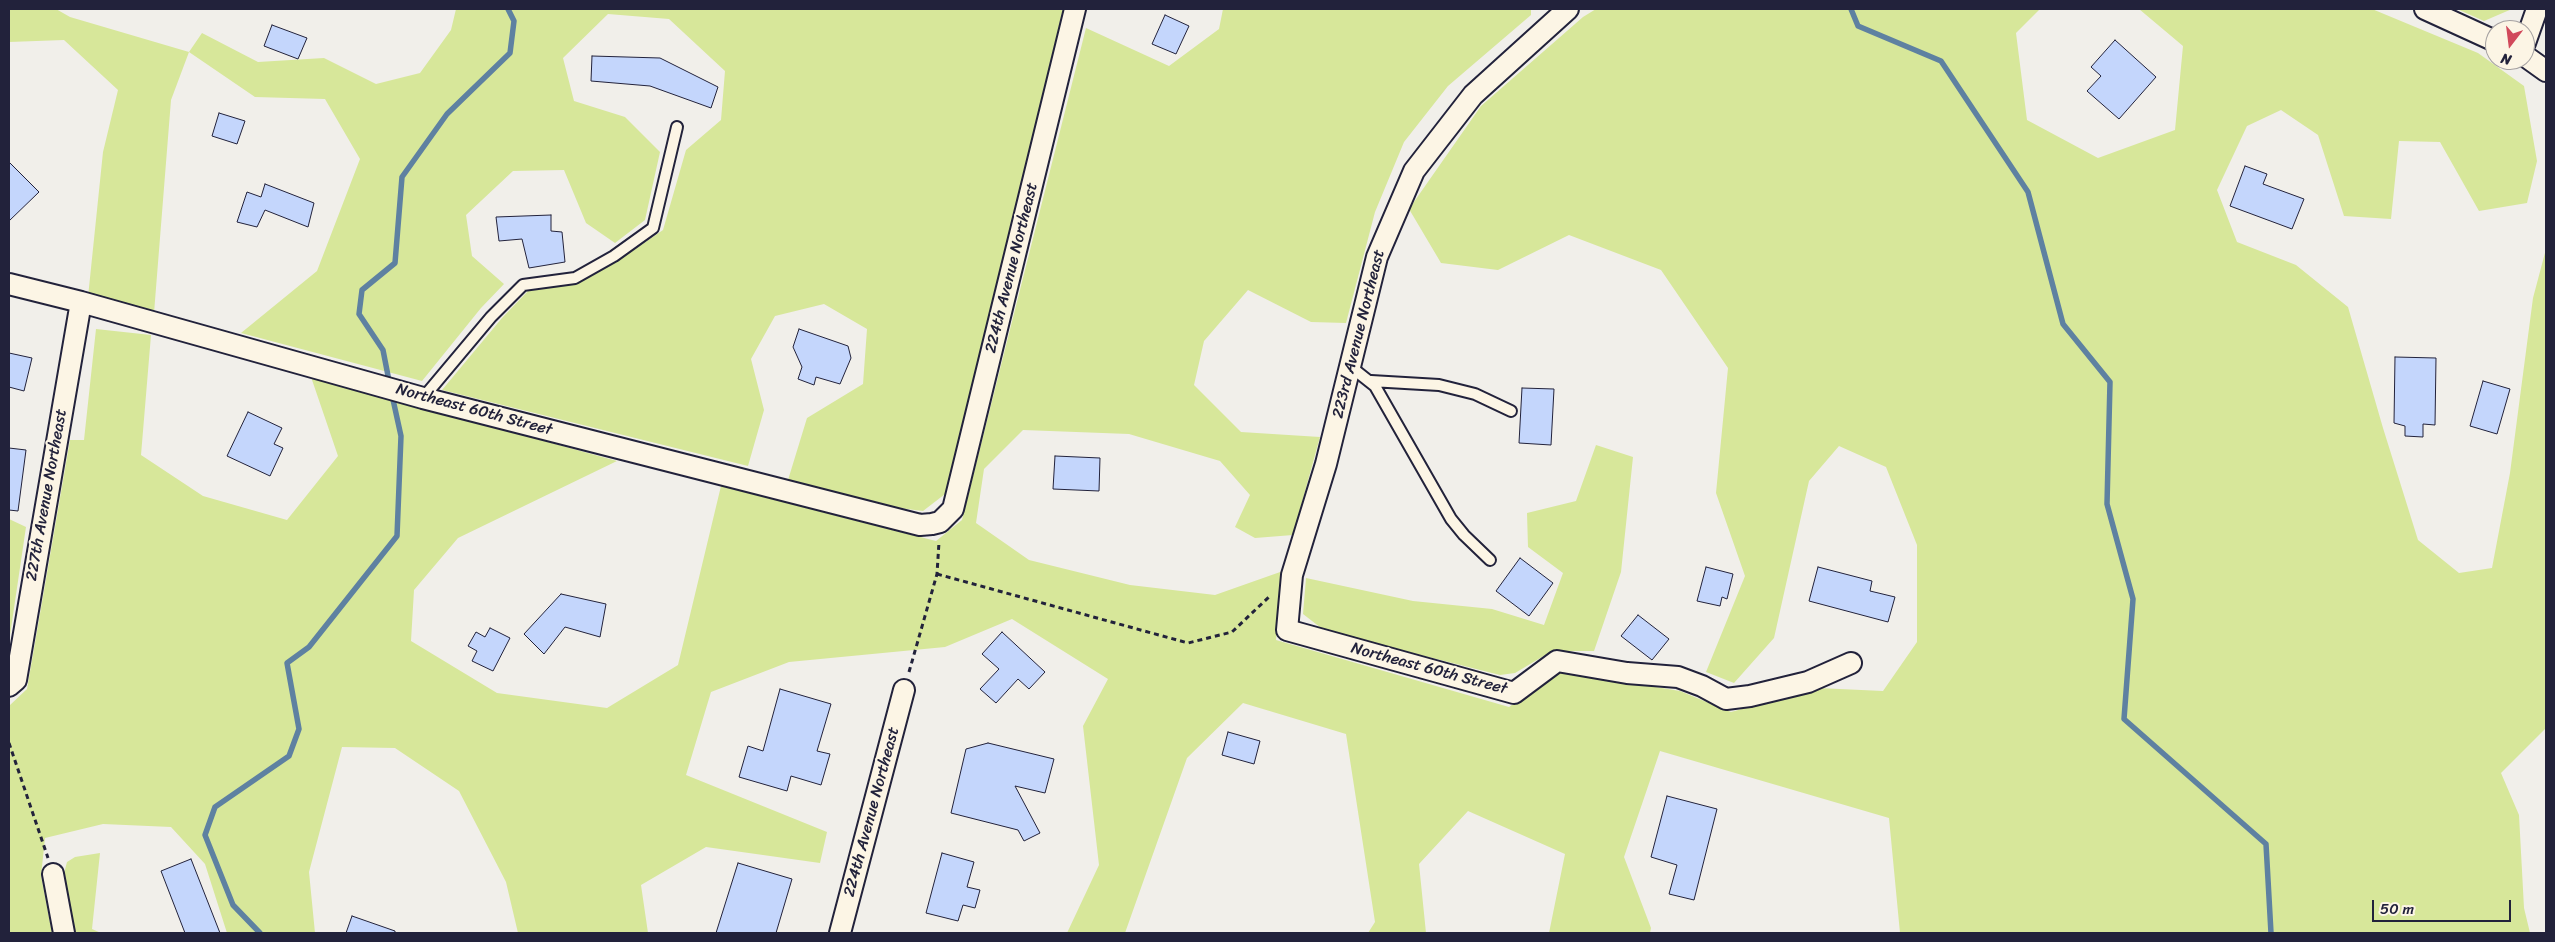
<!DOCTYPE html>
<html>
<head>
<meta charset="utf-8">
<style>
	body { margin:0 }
	#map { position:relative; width:2555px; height:942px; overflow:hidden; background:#f1efea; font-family:Sriracha,sans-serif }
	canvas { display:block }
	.frame { position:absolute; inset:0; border:10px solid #22223b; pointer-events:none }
	.north { position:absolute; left:2485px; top:20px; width:50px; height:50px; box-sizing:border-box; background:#fcf5e5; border:1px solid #a5a1a1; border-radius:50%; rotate:195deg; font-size:14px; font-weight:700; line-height:20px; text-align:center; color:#22223b }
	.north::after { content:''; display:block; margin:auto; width:18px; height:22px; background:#d1495b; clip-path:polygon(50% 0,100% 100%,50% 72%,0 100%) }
	.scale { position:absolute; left:2372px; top:900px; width:139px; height:22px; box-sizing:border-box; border:2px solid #22223b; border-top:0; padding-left:6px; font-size:15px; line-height:18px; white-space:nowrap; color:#22223b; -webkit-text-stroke:4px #fcf5e5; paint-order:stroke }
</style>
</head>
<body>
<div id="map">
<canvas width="2555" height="942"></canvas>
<div class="frame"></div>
<div class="north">N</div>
<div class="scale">50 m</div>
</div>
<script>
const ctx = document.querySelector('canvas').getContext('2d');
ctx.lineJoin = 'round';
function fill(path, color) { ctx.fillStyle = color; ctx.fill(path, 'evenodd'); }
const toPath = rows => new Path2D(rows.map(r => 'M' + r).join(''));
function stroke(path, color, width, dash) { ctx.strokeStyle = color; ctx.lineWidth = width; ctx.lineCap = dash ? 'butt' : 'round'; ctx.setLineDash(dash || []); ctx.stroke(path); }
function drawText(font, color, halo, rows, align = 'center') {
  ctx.font = font + ' Sriracha,sans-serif'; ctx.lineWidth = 4.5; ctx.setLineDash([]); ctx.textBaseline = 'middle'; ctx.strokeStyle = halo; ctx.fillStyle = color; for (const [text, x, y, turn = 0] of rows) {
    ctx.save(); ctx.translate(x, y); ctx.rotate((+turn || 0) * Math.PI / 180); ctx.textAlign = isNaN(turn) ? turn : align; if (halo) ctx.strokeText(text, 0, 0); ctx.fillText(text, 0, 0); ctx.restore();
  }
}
const green = toPath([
	[9,9,56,9,70,17,189,52,202,33,258,62,324,58,376,84,420,73,451,30,456,9,1063,9,949,491,923,511,891,507,788,480,807,418,863,384,867,329,824,304,775,316,751,359,764,410,748,466,442,390,502,318,528,291,577,284,628,254,663,230,686,150,721,120,725,71,669,19,608,14,563,58,574,101,625,117,660,152,645,220,615,243,586,223,564,170,513,171,466,215,472,256,504,284,481,308,422,381,241,333,317,271,360,159,325,99,255,97,189,52,171,100,154,313,88,297,103,152,118,90,64,40,9,42],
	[1223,9,1531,9,1531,15,1448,86,1404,142,1375,212,1346,323,1311,322,1248,290,1204,341,1194,385,1241,432,1320,437,1293,535,1255,538,1235,527,1250,495,1220,461,1129,434,1023,430,984,469,976,523,1029,560,1130,585,1215,595,1283,571,1276,640,1509,707,1559,671,1680,691,1731,712,1818,688,1883,691,1917,642,1917,545,1886,467,1839,446,1809,481,1774,638,1734,683,1706,672,1745,576,1716,493,1728,368,1661,270,1569,235,1498,270,1441,263,1409,209,1481,106,1583,17,1596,9,2040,9,2016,33,2027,120,2098,158,2175,130,2183,46,2139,9,2372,9,2478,53,2524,86,2537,161,2527,203,2479,211,2440,142,2399,141,2391,219,2344,216,2318,135,2281,110,2247,126,2217,190,2237,242,2296,265,2348,307,2383,428,2418,540,2459,573,2492,568,2510,473,2533,298,2546,249,2546,728,2501,773,2519,815,2524,908,2530,933,1900,933,1889,818,1660,751,1624,857,1651,928,1650,933,1549,933,1565,854,1468,811,1419,864,1426,933,1368,933,1375,922,1346,734,1243,703,1187,758,1125,933,1067,933,1099,865,1083,726,1108,679,1012,619,945,647,789,662,711,692,686,775,827,832,820,863,706,847,641,885,648,933,518,933,506,882,459,791,395,748,342,747,309,872,315,933,227,933,205,864,171,827,103,824,45,838,41,876,52,933,9,933,9,706,27,689,70,440,84,440,96,329,151,335,141,455,203,496,287,520,338,456,311,377,617,461,458,538,414,590,411,641,497,693,607,708,678,665,721,486,936,541,962,520,1086,28,1169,66,1219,29],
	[2457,9,2512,9,2484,21],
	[1596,445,1633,457,1621,572,1594,651,1552,651,1515,673,1500,675,1325,631,1303,614,1306,578,1413,601,1492,609,1544,625,1563,573,1528,547,1527,513,1576,501],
	[9,519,26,527,9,642],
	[100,853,92,929,101,933,73,933,62,881,67,862,75,857]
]);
const stream = toPath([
	[1851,9,1858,26,1941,61,2028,192,2063,324,2110,382,2107,504,2133,599,2124,719,2266,844,2271,933],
	[390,386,383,350,359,314,362,290,395,263,402,177,447,114,510,53,514,21,508,9],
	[260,933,233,905,205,835,215,807,289,756,299,729,287,663,309,647,397,536,401,436,392,395]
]);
const building = toPath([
	[1165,15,1189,26,1176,54,1152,44,1165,15],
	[272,25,307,38,298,59,264,46,272,25],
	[2115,40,2156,77,2119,119,2087,91,2101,76,2091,67,2115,40],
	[592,56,660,58,718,87,711,108,650,86,591,81,592,56],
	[219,113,245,121,237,144,212,136,219,113],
	[9,162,39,192,9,221,9,162],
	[2245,166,2267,174,2263,184,2304,199,2292,229,2230,206,2245,166],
	[265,184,314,203,308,227,265,210,257,227,237,222,247,192,261,197,265,184],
	[551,215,551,231,562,232,565,262,529,268,522,239,499,241,496,217,551,215],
	[799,329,848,346,851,358,840,384,816,377,814,385,798,379,802,367,793,347,799,329],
	[9,353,32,358,24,391,9,387,9,353],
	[2395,357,2436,358,2435,425,2423,424,2423,437,2405,436,2405,426,2394,423,2395,357],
	[2483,381,2510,389,2497,434,2470,426,2483,381],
	[1522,388,1554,389,1551,445,1519,443,1522,388],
	[248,412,282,428,274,444,283,448,270,476,227,456,248,412],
	[9,448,26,450,18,511,9,510,9,448],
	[1055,456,1100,458,1099,491,1053,489,1055,456],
	[1520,558,1553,583,1529,616,1496,591,1520,558],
	[1706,567,1733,574,1727,599,1722,597,1720,606,1697,601,1706,567],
	[1818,567,1872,581,1870,591,1895,597,1888,622,1809,601,1818,567],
	[561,594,606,604,600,637,565,627,544,654,524,634,561,594],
	[1638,615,1669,639,1652,660,1621,636,1638,615],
	[490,628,510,638,493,671,472,661,477,651,468,646,476,632,485,637,490,628],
	[1002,632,1045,672,1029,689,1018,679,996,703,980,689,999,669,982,654,1002,632],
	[780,689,831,704,817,751,830,754,821,785,791,776,787,791,739,777,748,746,763,751,780,689],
	[1228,732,1260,741,1254,764,1222,755,1228,732],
	[988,743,1054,759,1045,793,1015,786,1040,833,1024,841,1018,830,951,813,966,749,988,743],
	[1667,796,1717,809,1694,900,1669,894,1677,865,1651,857,1667,796],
	[942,853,974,862,967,887,980,890,975,908,963,905,958,921,926,913,942,853],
	[191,859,220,933,185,933,161,871,191,859],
	[738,863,792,879,776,933,716,933,738,863],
	[352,916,395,931,395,933,346,933,352,916]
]);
const path = toPath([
	[937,574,1188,643,1232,632,1271,595],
	[909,672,937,574,939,542],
	[9,743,48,858]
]);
const service = toPath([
	[1351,367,1375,386,1451,519,1464,535,1490,560],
	[1371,381,1439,385,1475,394,1511,411],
	[423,398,491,317,523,285,575,278,614,256,653,228,677,127]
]);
const minor = toPath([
	[1568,9,1473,95,1414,171,1377,257,1326,464,1292,575,1287,630,1514,693,1557,661,1627,673,1678,677,1702,686,1726,699,1750,696,1808,682,1851,663],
	[2425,9,2495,41],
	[2525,43,2537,9],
	[2525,56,2546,71],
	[9,284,81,302,423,398,920,525,932,524,940,522,953,509,1075,9],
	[9,686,16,680,81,302],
	[53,874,64,933],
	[840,933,904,690]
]);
const streetNames = [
	["224th Avenue Northeast",1012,268,-76],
	["223rd Avenue Northeast",1359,334,-76],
	["Northeast 60th Street",474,410,15],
	["227th Avenue Northeast",47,495,-80],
	["Northeast 60th Street",1429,669,15],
	["224th Avenue Northeast",872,812,-75]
];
fill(green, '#d7e79a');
stroke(stream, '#5e81a1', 5.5);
fill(building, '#c4d6fc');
stroke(building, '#22223b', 1);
stroke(service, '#22223b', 14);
stroke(minor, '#22223b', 24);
stroke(path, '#22223b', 3, [5, 4]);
stroke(service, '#fcf5e5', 10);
stroke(minor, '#fcf5e5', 20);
drawText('16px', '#22223b', '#fcf5e5', streetNames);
</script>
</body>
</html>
